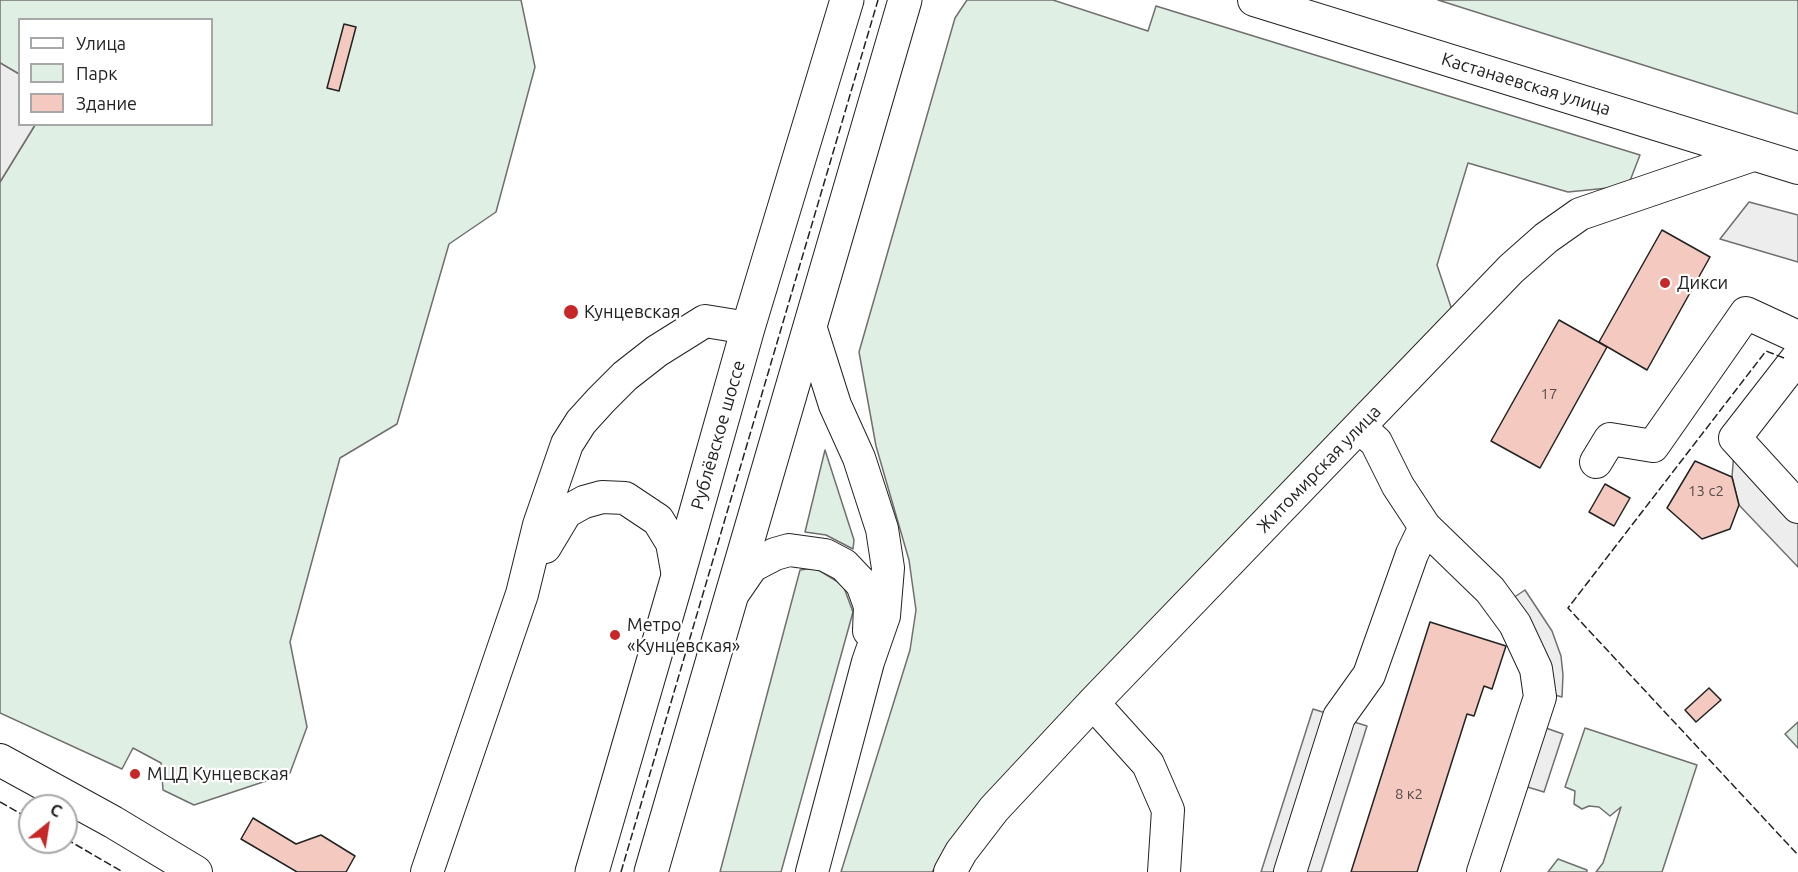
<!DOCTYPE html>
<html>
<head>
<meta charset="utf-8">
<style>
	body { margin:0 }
	#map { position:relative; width:1798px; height:872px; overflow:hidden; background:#fff; font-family:Ubuntu,sans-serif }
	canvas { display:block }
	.legend { position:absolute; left:18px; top:18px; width:195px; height:108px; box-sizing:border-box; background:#fff; border:2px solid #a7a7a7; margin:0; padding:8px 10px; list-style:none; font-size:18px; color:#222 }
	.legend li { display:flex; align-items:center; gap:12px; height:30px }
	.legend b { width:30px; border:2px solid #a7a7a7 }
	.north { position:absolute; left:18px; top:794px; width:60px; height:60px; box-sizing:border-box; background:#fff; border:2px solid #a7a7a7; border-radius:50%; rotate:30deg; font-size:16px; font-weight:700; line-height:24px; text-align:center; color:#222 }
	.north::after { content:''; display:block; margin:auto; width:21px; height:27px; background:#c62828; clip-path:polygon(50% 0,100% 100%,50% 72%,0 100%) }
</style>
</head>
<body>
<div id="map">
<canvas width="1798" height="872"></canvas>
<ul class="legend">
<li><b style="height:8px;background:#fff"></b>Улица</li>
<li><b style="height:16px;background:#e0efe3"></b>Парк</li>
<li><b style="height:16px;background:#f3c9c0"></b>Здание</li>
</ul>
<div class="north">С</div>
</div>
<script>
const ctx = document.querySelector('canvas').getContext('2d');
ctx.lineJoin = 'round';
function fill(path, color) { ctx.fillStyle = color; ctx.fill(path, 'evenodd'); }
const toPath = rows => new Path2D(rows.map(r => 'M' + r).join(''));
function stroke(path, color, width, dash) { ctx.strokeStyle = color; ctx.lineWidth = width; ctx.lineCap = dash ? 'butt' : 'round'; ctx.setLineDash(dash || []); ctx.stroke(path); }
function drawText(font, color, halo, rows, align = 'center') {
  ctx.font = font + ' Ubuntu,sans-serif'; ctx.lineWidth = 4.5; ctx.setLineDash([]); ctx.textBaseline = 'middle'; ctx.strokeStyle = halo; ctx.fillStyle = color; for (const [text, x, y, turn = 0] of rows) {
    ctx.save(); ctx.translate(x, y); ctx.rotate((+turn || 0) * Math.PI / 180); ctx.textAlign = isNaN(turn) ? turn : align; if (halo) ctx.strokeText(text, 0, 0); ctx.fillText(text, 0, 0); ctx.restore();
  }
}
const green = toPath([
	[0,0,521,0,535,67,496,212,449,244,397,424,340,458,290,642,307,727,290,773,194,805,163,790,161,763,133,748,122,769,0,713,0,182,35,125,212,124,212,20,20,20,19,74,0,63,0,0],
	[967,0,1053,0,1148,31,1156,6,1640,155,1628,186,1568,192,1468,163,1437,265,1452,310,983,801,932,872,841,872,910,650,916,610,909,560,876,446,859,352,955,18,967,0],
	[1438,0,1798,0,1798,114,1621,58,1438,0],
	[825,450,854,540,853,549,826,535,805,532,825,450],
	[815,568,843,585,853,612,781,872,720,872,800,570,815,568],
	[1798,722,1798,748,1785,734,1798,722],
	[1585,728,1697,765,1662,872,1596,872,1603,863,1621,807,1610,816,1599,807,1589,806,1582,809,1574,804,1575,791,1565,787,1585,728],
	[1558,859,1587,870,1587,872,1548,872,1558,859]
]);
const parking = toPath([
	[0,63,19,74,20,124,35,125,0,182,0,63],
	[1749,202,1798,215,1798,262,1720,239,1749,202],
	[1735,438,1798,507,1798,567,1739,505,1732,477,1735,438],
	[1525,590,1552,631,1561,656,1563,675,1562,697,1544,692,1510,600,1525,590],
	[1313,709,1367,726,1321,872,1261,872,1313,709],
	[1543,727,1563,734,1544,792,1524,786,1543,727]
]);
const building = toPath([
	[344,24,356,27,339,91,327,88,344,24],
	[1662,230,1710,257,1647,370,1599,342,1662,230],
	[1559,320,1607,347,1540,468,1491,441,1559,320],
	[1695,461,1732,477,1739,505,1730,529,1702,539,1667,508,1695,461],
	[1605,484,1630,498,1614,526,1589,512,1605,484],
	[1430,622,1506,646,1492,689,1484,686,1474,716,1467,714,1417,872,1351,872,1430,622],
	[1709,688,1721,700,1696,722,1685,710,1709,688],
	[253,818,296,844,321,835,355,856,346,872,297,872,241,839,253,818]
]);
const minor = toPath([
	[1254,0,1798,168],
	[810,326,835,405,859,458,882,529,888,568,884,616,868,662,812,872],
	[1798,357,1735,438,1798,507],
	[1596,462,1610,439,1653,446,1746,313,1798,337],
	[1425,527,1490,590,1515,624,1536,669,1540,697,1483,872],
	[545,547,566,512,584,502,602,497,625,498,658,520,672,543,678,576],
	[732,595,752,566,775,554,789,550,825,555,844,565,862,584,870,606,869,631],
	[1093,703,1148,764,1168,810,1164,872],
	[0,760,113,822,196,872],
	[427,872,522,594,539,525,567,444,581,422,601,400,625,376,657,351,705,321,748,328],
	[950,872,961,852,994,809,1093,703,1511,269,1546,238,1580,214,1753,155],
	[1290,872,1339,717,1369,675,1412,554,1425,527,1398,486,1376,442,1359,427]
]);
const major = toPath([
	[592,872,678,576,748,328,847,0],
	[651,872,905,0]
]);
const fence = toPath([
	[1784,358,1766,351,1568,608,1798,855],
	[0,802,30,819],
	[66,839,123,872],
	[621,872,878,0]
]);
const markers = [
	[1665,283,6,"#c62828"],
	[571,312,8,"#c62828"],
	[615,635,6,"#c62828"],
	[135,774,6,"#c62828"]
];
const numberNames = [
	["17",1549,394],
	["13 с2",1706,491],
	["8 к2",1409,794]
];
const streetNames = [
	["Кастанаевская улица",1526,84,17],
	["Рублёвское шоссе",718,435,-74],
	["Житомирская улица",1319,469,-46]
];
const poiNames = [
	["Дикси",1677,283],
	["Кунцевская",584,312],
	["Метро",627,625],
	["«Кунцевская»",627,646],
	["МЦД Кунцевская",147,774]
];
fill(green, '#e0efe3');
stroke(green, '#6f6f6f', 1.5);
fill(parking, '#ededed');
stroke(parking, '#6f6f6f', 1.5);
fill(building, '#f3c9c0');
stroke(building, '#222', 1.5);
stroke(minor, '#222', 34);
stroke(major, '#222', 35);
stroke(minor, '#fff', 32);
stroke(major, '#fff', 33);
stroke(fence, '#222', 1.5, [8, 3]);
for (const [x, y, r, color] of markers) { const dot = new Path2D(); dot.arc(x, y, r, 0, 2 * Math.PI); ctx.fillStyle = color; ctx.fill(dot); stroke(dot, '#fff', 2); }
drawText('15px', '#564c4a', null, numberNames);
drawText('18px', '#222', '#fff', streetNames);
drawText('18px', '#222', '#fff', poiNames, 'left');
</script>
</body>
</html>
